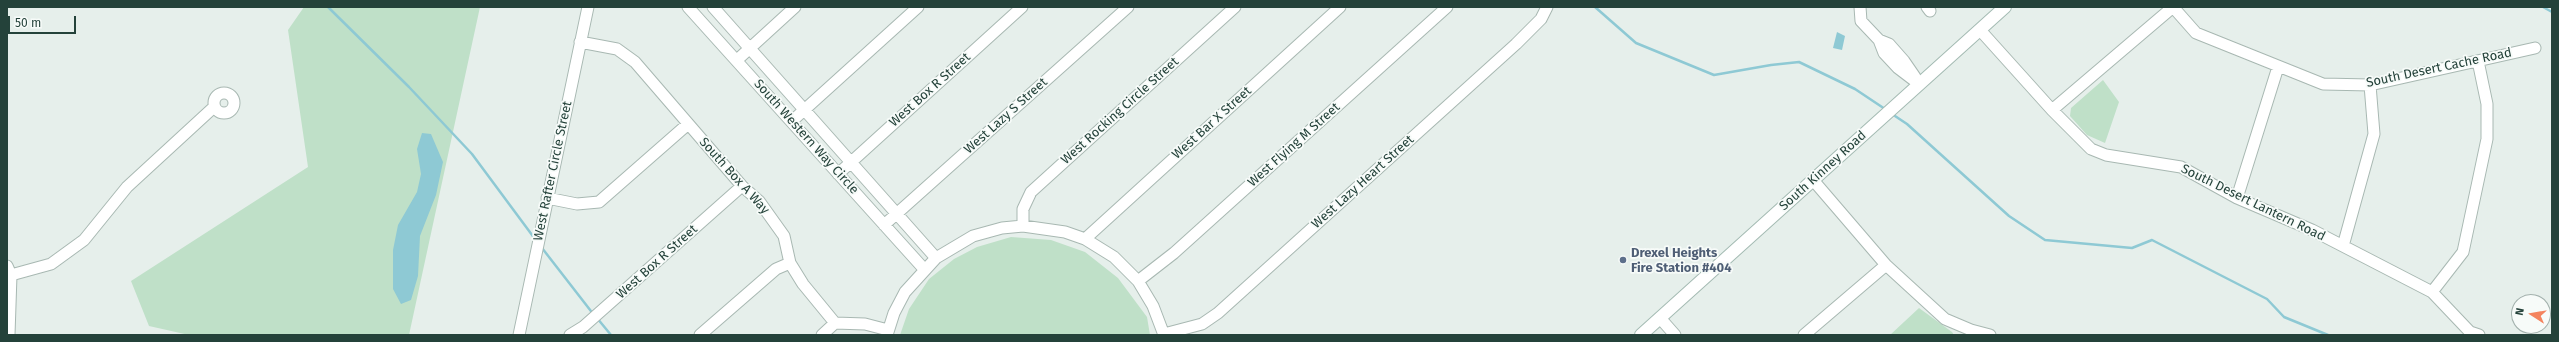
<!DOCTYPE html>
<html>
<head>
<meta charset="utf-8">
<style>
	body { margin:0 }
	#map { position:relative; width:2559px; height:342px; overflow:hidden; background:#e6efeb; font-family:"Fira Sans",sans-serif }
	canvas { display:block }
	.frame { position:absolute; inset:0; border:8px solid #24423a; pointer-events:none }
	.north { position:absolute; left:2511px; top:294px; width:40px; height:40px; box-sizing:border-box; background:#f7fbf9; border:1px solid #a3b1ad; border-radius:50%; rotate:282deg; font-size:11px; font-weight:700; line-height:16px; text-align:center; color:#24423a }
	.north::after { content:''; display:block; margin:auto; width:14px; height:18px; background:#f4845f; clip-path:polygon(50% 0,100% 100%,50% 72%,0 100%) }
	.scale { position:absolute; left:8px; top:16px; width:68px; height:18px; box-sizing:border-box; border:2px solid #24423a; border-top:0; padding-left:5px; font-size:12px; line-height:14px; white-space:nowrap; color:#24423a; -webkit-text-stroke:3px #f7fbf9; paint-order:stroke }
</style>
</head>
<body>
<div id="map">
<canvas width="2559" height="342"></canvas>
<div class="frame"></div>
<div class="north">N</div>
<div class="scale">50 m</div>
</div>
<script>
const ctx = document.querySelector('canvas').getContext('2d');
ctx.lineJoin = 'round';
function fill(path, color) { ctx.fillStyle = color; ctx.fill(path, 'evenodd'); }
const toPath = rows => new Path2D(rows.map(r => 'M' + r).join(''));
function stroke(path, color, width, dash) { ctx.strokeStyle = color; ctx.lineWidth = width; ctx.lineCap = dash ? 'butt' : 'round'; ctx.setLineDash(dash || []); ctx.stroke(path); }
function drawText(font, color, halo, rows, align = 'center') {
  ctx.font = font + ' "Fira Sans",sans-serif'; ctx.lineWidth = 3.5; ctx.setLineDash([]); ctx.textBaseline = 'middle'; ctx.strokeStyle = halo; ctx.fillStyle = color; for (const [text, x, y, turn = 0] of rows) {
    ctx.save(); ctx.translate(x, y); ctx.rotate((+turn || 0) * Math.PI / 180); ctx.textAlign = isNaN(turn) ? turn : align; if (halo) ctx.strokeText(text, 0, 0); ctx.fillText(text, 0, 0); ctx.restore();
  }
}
const green = toPath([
	[304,7,480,7,409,335,189,335,149,326,131,281,308,167,288,30],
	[2103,80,2119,102,2105,143,2087,135,2070,116,2071,108],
	[1011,237,1051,240,1085,252,1118,278,1147,317,1150,335,900,335,909,309,929,279,954,259,977,247],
	[1919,308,1952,332,1954,335,1890,335]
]);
const water = toPath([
	[1837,32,1845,36,1842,50,1833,48],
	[422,133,431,134,443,162,436,195,420,236,418,276,411,300,401,304,393,289,393,250,398,225,417,192,421,174,417,149]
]);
const stream = toPath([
	[328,7,409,87,472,154,535,239],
	[1595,7,1636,43,1714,75,1771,65,1799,62,1855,89,1885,109],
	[2543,7,2552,12],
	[1892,114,1907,124,2009,216,2045,240,2132,248,2152,240,2267,299,2284,317,2328,335],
	[542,248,594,315],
	[597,318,611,335]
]);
const minor = toPath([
	[688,7,924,269],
	[713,7,936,258],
	[1860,7,1861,21,1879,40,1884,53,1898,68,1919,84],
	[1927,7,1930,11],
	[1980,30,2052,110,2091,149,2106,155,2181,167,2237,198,2312,230,2432,292,2470,332,2479,335],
	[1879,40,1889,44,1904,61,1915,77],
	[580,42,617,49,635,62,742,186,759,201,784,236,790,263,803,284,835,323,865,324,888,330],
	[737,60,795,7],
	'214 103a10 10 0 1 1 20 0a10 10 0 1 1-20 0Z',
	[2052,110,2173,7,2196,33,2323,84,2370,85,2535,48],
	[792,121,918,7],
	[838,174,1022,7],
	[1813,180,1886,265,1945,319,1971,330,1990,335],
	[547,198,577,204,599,202,688,124],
	[2237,198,2278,67],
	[884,225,1128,7],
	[1023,226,1023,209,1031,192,1235,7],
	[1085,239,1340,7],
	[2343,246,2374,134,2370,85],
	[7,266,11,275,9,335],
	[11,275,51,264,84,240,127,187,214,107],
	[1138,281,1174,253,1447,7],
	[2432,292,2463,252,2487,139,2487,104,2478,61],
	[1660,318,1675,335],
	[1164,334,1202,324,1218,313,1516,44,1541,19,1547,7],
	[519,335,588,7],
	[570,335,583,327,742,186],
	[700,335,776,269,790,263],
	[822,335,835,323],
	[887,335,894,313,905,292,936,258,973,236,1002,228,1023,226,1065,232,1085,239,1114,257,1138,281,1153,306,1164,335],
	[1804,335,1886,265]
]);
const secondary = toPath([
	[1641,335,2005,7]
]);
const markers = [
	[1623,260,4,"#5c6f8a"]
];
const streetNames = [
	["South Desert Cache Road",2439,68,-12],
	["West Box R Street",930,90,-42],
	["West Rocking Circle Street",1120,111,-42],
	["West Lazy S Street",1006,116,-42],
	["West Bar X Street",1212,123,-42],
	["South Western Way Circle",806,137,48],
	["West Flying M Street",1294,145,-42],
	["West Rafter Circle Street",553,171,-78],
	["South Kinney Road",1823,171,-42],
	["South Box A Way",734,176,48],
	["West Lazy Heart Street",1363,182,-42],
	["South Desert Lantern Road",2253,203,26],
	["West Box R Street",657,262,-42]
];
const serviceNames = [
	["Drexel Heights",1631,253],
	["Fire Station #404",1631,268]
];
fill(green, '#bfe0c8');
fill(water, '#8ec9d4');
stroke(stream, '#8ec9d4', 2.5);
stroke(minor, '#a8b8b2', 13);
stroke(secondary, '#a4bbb3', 14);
stroke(minor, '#fff', 11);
stroke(secondary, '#fff', 12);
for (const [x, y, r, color] of markers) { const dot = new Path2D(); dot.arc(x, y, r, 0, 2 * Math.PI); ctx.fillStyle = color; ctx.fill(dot); stroke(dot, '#f7fbf9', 1.5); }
drawText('13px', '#24423a', '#f7fbf9', streetNames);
drawText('bold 13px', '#4e5e75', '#f7fbf9', serviceNames, 'left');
</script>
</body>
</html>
